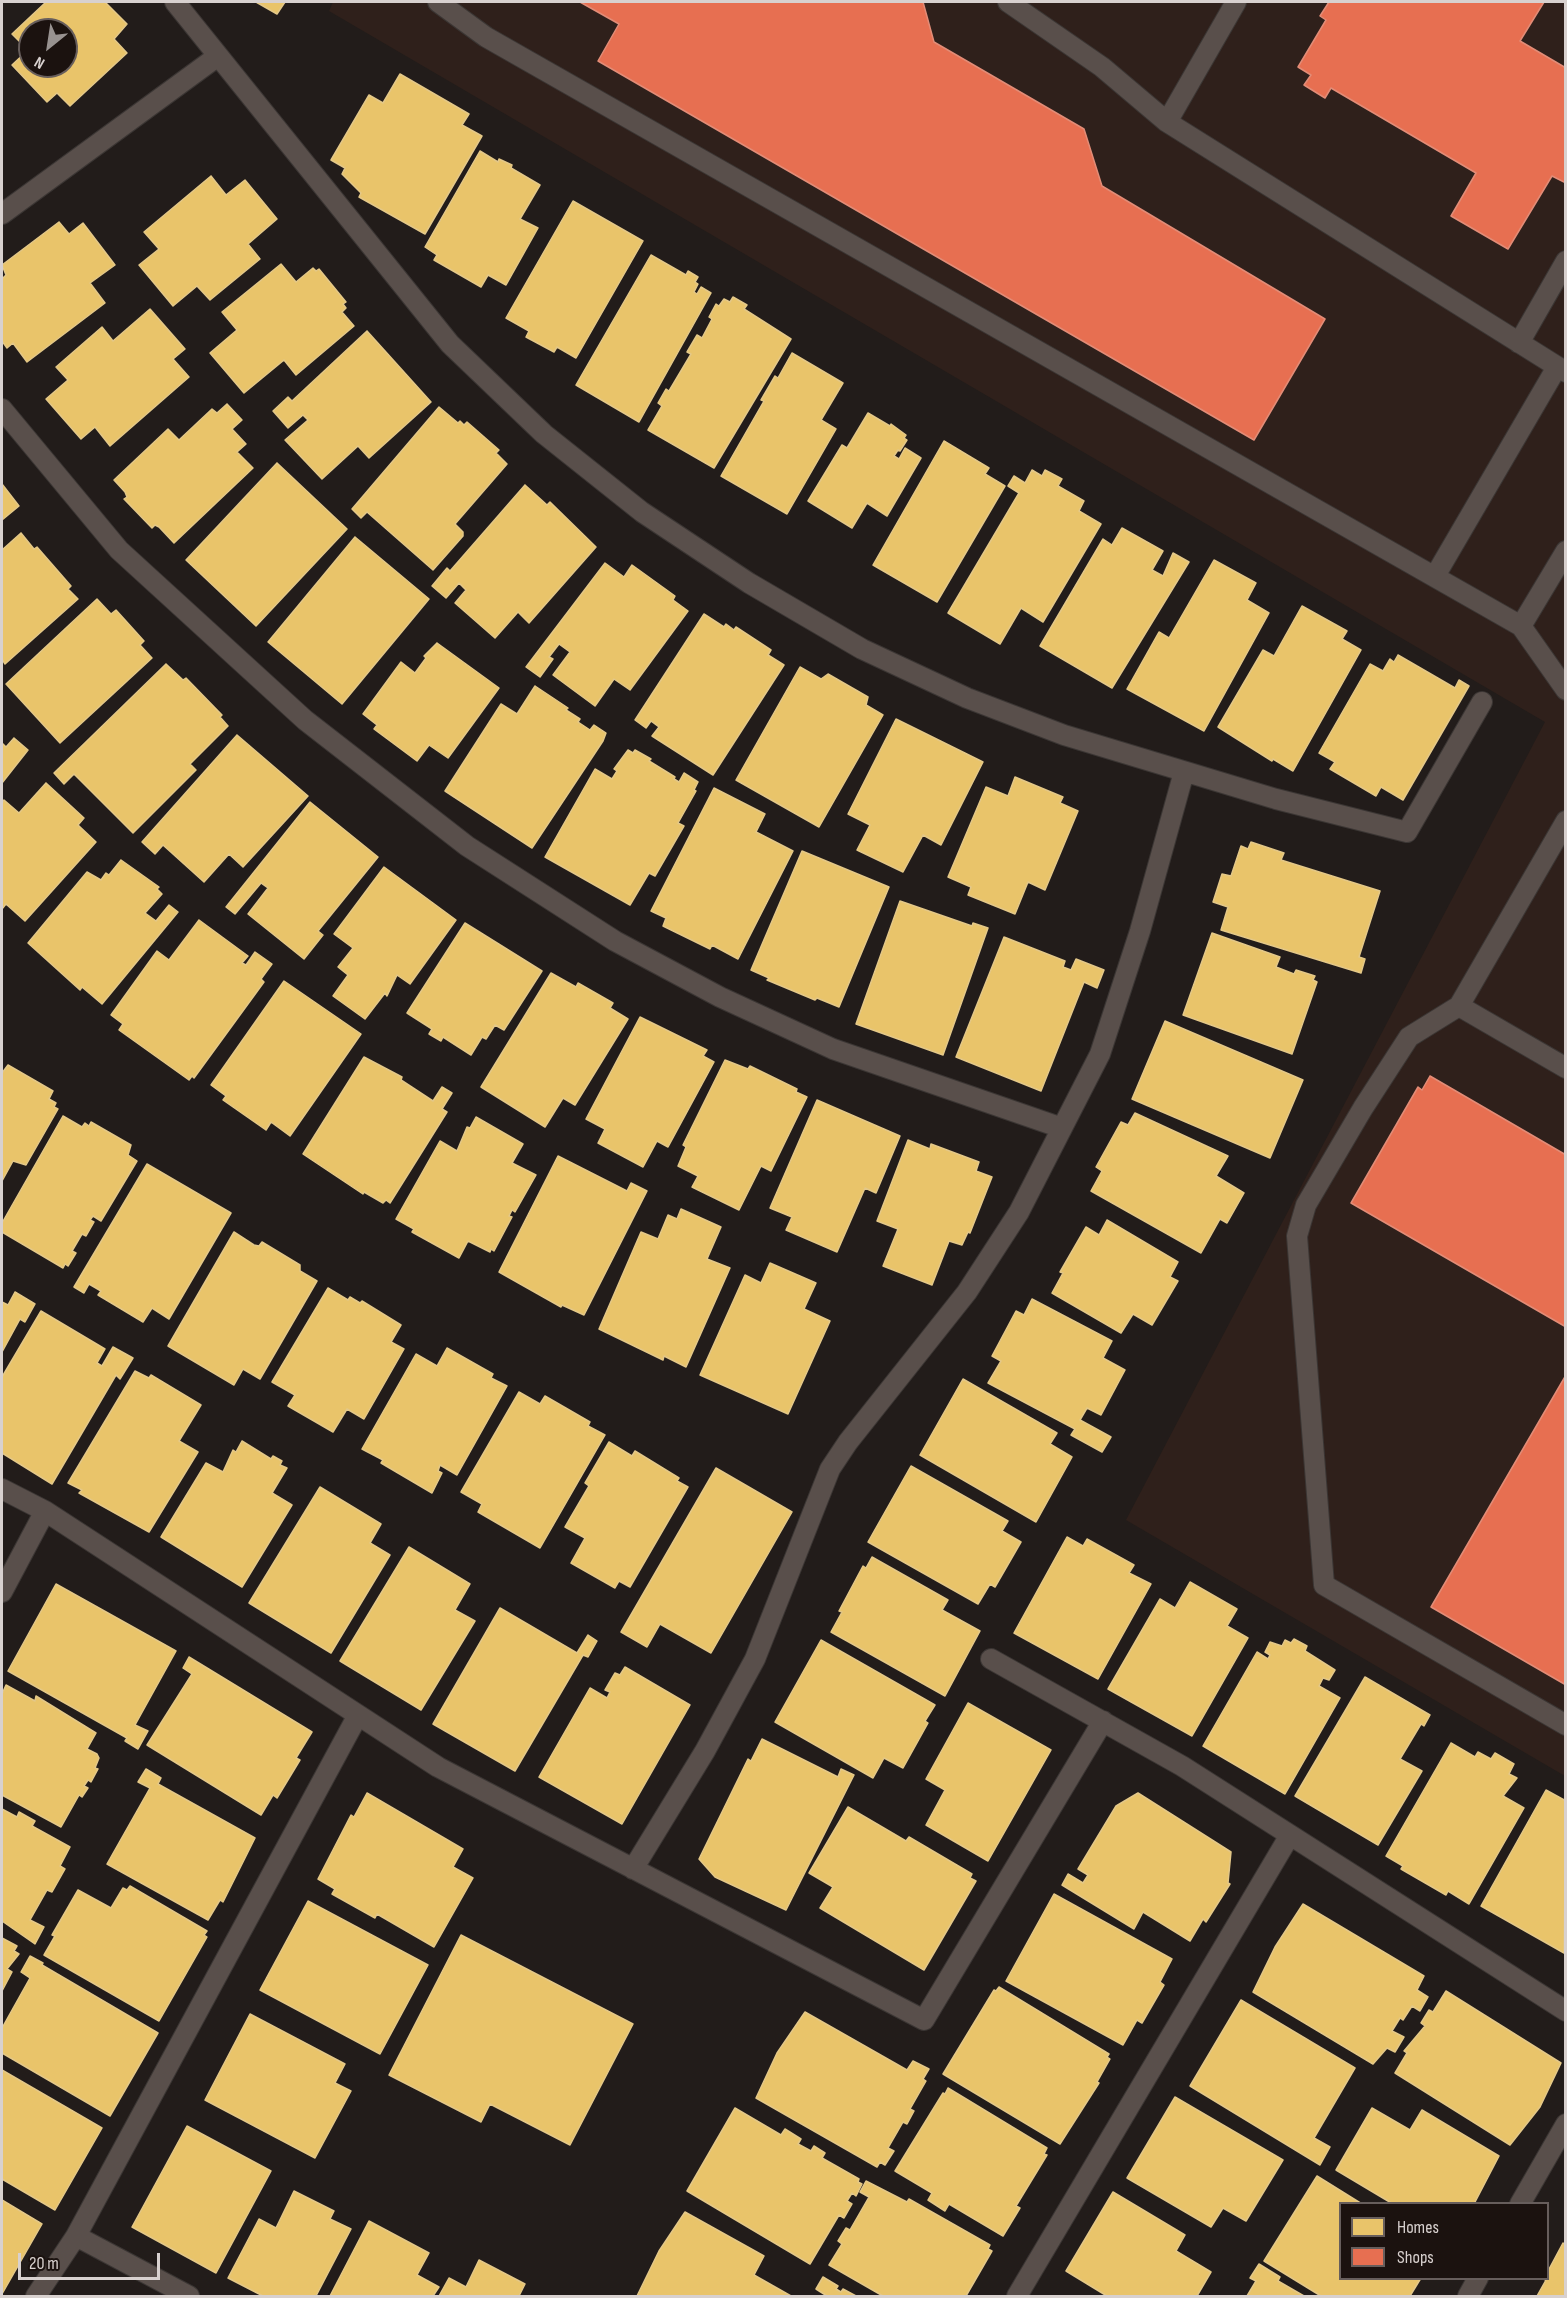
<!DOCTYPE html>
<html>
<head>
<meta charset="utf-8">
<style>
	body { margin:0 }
	#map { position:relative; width:1567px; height:2298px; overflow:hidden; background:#221c1a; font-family:"Sofia Sans Condensed",sans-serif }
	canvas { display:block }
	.frame { position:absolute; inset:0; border:3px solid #d8d1cf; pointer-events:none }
	.legend { position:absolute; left:1339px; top:2202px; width:210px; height:78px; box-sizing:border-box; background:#1b120f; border:2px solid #675e5c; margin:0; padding:8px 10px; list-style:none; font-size:18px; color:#d8d1cf }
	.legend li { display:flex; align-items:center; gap:12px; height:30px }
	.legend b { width:30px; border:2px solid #675e5c }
	.north { position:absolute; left:18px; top:18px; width:60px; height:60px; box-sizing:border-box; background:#1b120f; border:2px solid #675e5c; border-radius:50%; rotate:210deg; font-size:16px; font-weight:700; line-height:24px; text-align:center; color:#d8d1cf }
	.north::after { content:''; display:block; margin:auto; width:21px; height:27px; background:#989290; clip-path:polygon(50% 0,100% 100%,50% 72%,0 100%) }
	.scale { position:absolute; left:18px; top:2253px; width:142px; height:27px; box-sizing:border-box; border:3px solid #d8d1cf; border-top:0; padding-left:8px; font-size:18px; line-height:21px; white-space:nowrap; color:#d8d1cf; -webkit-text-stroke:4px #1b120f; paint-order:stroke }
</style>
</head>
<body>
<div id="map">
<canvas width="1567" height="2298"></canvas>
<div class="frame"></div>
<ul class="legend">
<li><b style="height:16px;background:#e9c46a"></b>Homes</li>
<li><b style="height:16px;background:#e76f51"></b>Shops</li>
</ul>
<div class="north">N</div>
<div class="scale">20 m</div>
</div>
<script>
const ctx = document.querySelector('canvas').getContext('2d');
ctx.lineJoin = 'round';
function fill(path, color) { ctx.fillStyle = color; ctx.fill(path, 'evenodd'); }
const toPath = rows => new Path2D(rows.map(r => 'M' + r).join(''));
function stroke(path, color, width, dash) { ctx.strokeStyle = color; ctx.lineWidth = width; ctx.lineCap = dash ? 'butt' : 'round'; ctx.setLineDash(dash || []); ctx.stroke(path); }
const built = toPath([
	[333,2,1565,2,1565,1776,1126,1520,1545,722,329,11]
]);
const homes = toPath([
	[46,2,105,2,127,24,114,39,127,53,70,106,57,93,47,102,12,65,28,50,12,34,46,2],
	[30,30,66,30,66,66,30,66,30,30],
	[256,2,285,2,277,14,256,2],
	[400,74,469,114,462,125,482,136,425,234,359,197,361,193,342,174,345,168,331,160,369,95,383,103,400,74],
	[480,151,498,162,499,159,512,165,511,168,540,185,520,219,538,228,506,285,488,275,481,287,434,260,437,255,425,247,480,151],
	[211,176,226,195,245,180,277,219,248,244,260,259,210,300,197,286,173,306,139,265,159,249,144,232,211,176],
	[573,201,643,241,576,358,557,347,554,352,526,337,529,331,506,318,573,201],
	[59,222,69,234,83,223,115,265,90,283,105,303,27,362,13,343,7,348,2,341,2,279,6,275,2,265,59,222],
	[651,255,686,275,688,271,698,277,695,282,698,284,694,292,697,294,701,287,711,293,639,422,576,385,651,255],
	[281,264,296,282,313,268,316,271,319,269,346,302,343,304,346,308,342,312,354,326,296,375,284,360,244,393,210,353,237,330,222,312,281,264],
	[733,297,747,305,744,309,791,339,714,468,648,430,662,406,658,403,666,389,669,391,691,354,687,352,697,335,702,338,712,319,709,317,716,304,719,306,724,299,730,302,733,297],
	[150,309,185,349,173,359,189,377,110,446,95,427,81,439,46,399,68,380,56,367,102,327,113,341,150,309],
	[367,331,431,402,369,458,358,446,322,479,285,440,308,420,303,415,288,428,273,411,288,397,292,401,367,331],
	[792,353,843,383,821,420,836,429,787,514,721,476,764,401,761,400,775,376,778,378,792,353],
	[227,404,242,420,232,429,246,444,237,452,253,468,174,543,159,527,155,525,152,528,124,499,127,497,125,492,114,480,168,429,179,440,212,409,217,413,227,404],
	[439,407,458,423,460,421,464,425,467,422,499,450,496,453,507,464,455,524,463,532,463,536,433,570,367,512,361,518,352,509,439,407],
	[868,413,890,426,891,424,906,435,904,438,907,440,900,451,898,450,894,456,899,459,905,448,921,458,887,516,867,503,852,528,808,501,842,445,847,448,868,413],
	[944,441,989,468,985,474,1005,486,937,602,873,565,944,441],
	[277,463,347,529,256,626,186,560,277,463],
	[1032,470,1042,476,1045,470,1062,479,1058,486,1084,501,1079,511,1101,524,1043,622,1021,608,1000,644,948,613,1019,493,1008,486,1014,476,1025,483,1032,470],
	[2,484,19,506,2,520,2,484],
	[525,485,547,505,550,502,596,547,529,623,518,612,495,638,455,603,466,590,459,583,446,598,432,586,447,568,450,571,525,485],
	[1122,528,1163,551,1152,570,1163,576,1173,553,1189,562,1112,688,1040,646,1103,539,1112,545,1122,528],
	[21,533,34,549,37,547,71,586,68,589,78,599,5,664,2,659,2,550,21,533],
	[355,537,429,599,342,704,268,642,355,537],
	[1214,560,1256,583,1247,600,1269,613,1204,731,1127,689,1159,632,1169,638,1214,560],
	[605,563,624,577,632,565,675,596,673,600,688,611,630,690,614,679,595,706,553,675,570,652,559,644,549,657,553,659,540,677,526,667,605,563],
	[97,599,111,614,116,610,144,641,140,645,152,658,60,743,6,684,97,599],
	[1302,606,1347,631,1342,639,1361,650,1293,771,1273,759,1272,761,1218,727,1263,650,1274,656,1302,606],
	[704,614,724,627,726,624,734,630,736,627,771,650,768,655,784,665,713,775,652,736,659,727,651,721,646,728,635,720,704,614],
	[437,643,499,688,448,758,429,745,417,761,374,729,377,725,363,714,401,662,415,673,426,658,424,656,437,643],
	[1398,655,1455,688,1459,680,1469,686,1403,800,1381,787,1376,796,1330,769,1335,762,1319,753,1370,664,1383,671,1390,659,1394,662,1398,655],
	[166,664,183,680,186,678,222,715,220,717,228,726,190,764,196,770,133,833,74,774,64,784,54,773,166,664],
	[800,667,821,679,828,674,868,697,866,705,883,715,819,827,736,780,800,667],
	[535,686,568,708,566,710,580,719,578,722,590,730,594,725,606,733,603,741,532,848,445,791,501,704,517,714,535,686],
	[896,719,983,762,941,845,923,835,903,872,857,850,870,825,848,814,896,719],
	[237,735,308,796,243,867,229,854,204,882,163,845,155,854,142,842,237,735],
	[14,738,28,750,2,783,2,743,6,747,14,738],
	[628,750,633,753,635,750,651,759,649,761,675,777,674,779,679,782,684,773,698,782,694,790,696,791,678,823,684,826,655,876,649,873,630,905,545,857,595,769,612,779,617,771,614,769,628,750],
	[1015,777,1063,797,1060,803,1078,811,1045,890,1028,882,1015,914,968,895,971,887,948,877,986,787,1008,796,1015,777],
	[46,783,84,818,78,825,96,842,25,921,6,904,2,909,2,803,4,800,19,813,46,783],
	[714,788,765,814,756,832,793,851,738,959,712,945,710,949,663,926,666,918,651,911,714,788],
	[310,802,378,857,318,931,323,935,304,959,248,914,268,888,261,883,235,914,226,907,310,802],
	[1251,842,1284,853,1281,860,1380,891,1359,957,1365,959,1361,973,1221,930,1228,907,1213,902,1222,874,1231,876,1241,846,1248,849,1251,842],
	[802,851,889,887,839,1007,817,998,815,1000,767,980,769,978,751,970,802,851],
	[121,860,159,887,157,889,162,894,145,913,156,921,169,905,178,912,102,1004,82,987,80,990,28,943,87,872,101,880,106,873,109,875,121,860],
	[384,867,456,920,410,984,397,975,387,996,385,993,365,1019,333,996,348,975,338,967,353,948,334,934,384,867],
	[900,901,972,926,973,923,988,928,943,1055,856,1024,900,901],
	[199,920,248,956,242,963,246,965,255,952,272,964,261,979,264,982,194,1078,192,1076,189,1080,119,1030,123,1024,111,1015,157,951,169,960,199,920],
	[465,923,542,971,504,1030,495,1025,486,1039,482,1037,471,1055,443,1037,441,1041,429,1034,432,1029,407,1013,465,923],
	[1212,933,1280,957,1276,967,1294,974,1296,970,1315,976,1313,980,1317,982,1292,1054,1183,1015,1212,933],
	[1004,937,1065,961,1063,967,1071,970,1076,959,1104,970,1097,988,1084,982,1041,1091,956,1057,1004,937],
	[551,973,576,987,578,983,613,1003,610,1008,628,1019,575,1105,563,1098,545,1127,481,1087,551,973],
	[284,981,361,1034,290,1136,271,1122,266,1130,223,1100,226,1096,211,1085,284,981],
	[640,1017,707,1050,703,1056,714,1062,668,1147,657,1141,643,1167,598,1143,605,1129,586,1119,640,1017],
	[1165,1021,1303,1080,1270,1158,1132,1099,1165,1021],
	[364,1057,402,1077,401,1080,433,1101,442,1087,452,1093,442,1109,447,1112,390,1203,386,1200,383,1203,364,1192,363,1194,303,1154,364,1057],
	[725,1060,748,1069,750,1066,797,1089,796,1092,807,1097,771,1171,761,1166,739,1210,692,1187,698,1176,678,1166,686,1147,683,1145,725,1060],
	[8,1065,53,1091,49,1099,56,1103,54,1107,58,1109,26,1165,13,1161,2,1181,2,1073,8,1065],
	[817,1100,900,1136,876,1193,865,1188,837,1252,786,1230,792,1217,770,1208,817,1100],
	[1135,1113,1228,1156,1216,1176,1244,1193,1227,1223,1220,1219,1201,1253,1091,1191,1102,1171,1096,1167,1121,1122,1128,1125,1135,1113],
	[63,1116,82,1127,85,1123,89,1126,91,1122,131,1145,128,1155,137,1161,101,1221,93,1216,90,1220,94,1222,86,1236,82,1234,72,1251,76,1253,68,1266,65,1264,63,1268,2,1232,2,1223,63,1116],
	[476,1117,523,1144,512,1163,536,1175,515,1212,512,1210,509,1216,512,1217,494,1251,491,1249,490,1252,468,1241,459,1258,412,1232,414,1229,396,1219,440,1141,457,1151,467,1127,470,1128,476,1117],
	[908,1140,930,1149,931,1144,979,1162,976,1171,992,1177,970,1233,968,1232,962,1245,949,1241,932,1285,883,1266,898,1229,877,1221,908,1140],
	[558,1156,627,1191,631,1183,647,1191,584,1315,562,1305,561,1307,499,1272,558,1156],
	[147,1164,231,1213,169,1319,152,1308,143,1322,98,1295,101,1291,89,1284,84,1293,74,1287,147,1164],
	[681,1209,721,1227,707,1259,730,1268,686,1367,664,1356,663,1360,599,1329,641,1232,658,1239,668,1215,677,1219,681,1209],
	[1107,1220,1178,1262,1170,1277,1178,1281,1152,1325,1133,1314,1121,1333,1052,1293,1063,1273,1060,1272,1086,1227,1099,1235,1107,1220],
	[234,1232,254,1245,259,1246,262,1242,300,1265,300,1271,317,1281,260,1379,243,1369,234,1385,168,1346,234,1232],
	[770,1263,816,1283,804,1309,830,1321,788,1414,700,1375,745,1275,761,1283,770,1263],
	[328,1288,348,1300,350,1297,360,1303,362,1301,401,1325,391,1342,404,1349,364,1419,347,1409,333,1432,288,1406,295,1395,272,1382,328,1288],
	[15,1292,35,1304,25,1322,20,1319,2,1352,2,1302,8,1305,15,1292],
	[1032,1299,1112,1341,1103,1358,1125,1370,1101,1415,1087,1408,1080,1420,1111,1437,1102,1452,1071,1435,1075,1429,988,1383,1001,1361,992,1356,1016,1311,1024,1315,1032,1299],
	[41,1311,105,1349,97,1363,102,1366,113,1347,133,1358,120,1379,116,1375,52,1484,2,1453,2,1377,41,1311],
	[447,1348,493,1374,491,1378,507,1386,457,1475,440,1465,438,1471,442,1473,432,1493,381,1463,383,1460,362,1449,416,1354,437,1366,447,1348],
	[135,1371,149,1378,151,1375,201,1405,179,1441,198,1452,149,1532,79,1493,82,1490,68,1483,135,1371],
	[963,1379,1057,1433,1050,1444,1072,1457,1036,1522,920,1455,963,1379],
	[519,1392,540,1404,545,1396,590,1422,588,1426,605,1435,540,1548,478,1512,482,1504,461,1492,519,1392],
	[242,1441,271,1459,273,1456,282,1461,280,1465,287,1468,272,1493,292,1505,242,1587,161,1537,206,1463,223,1472,233,1450,236,1452,242,1441],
	[609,1442,632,1456,635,1451,679,1478,677,1481,688,1487,630,1587,619,1581,615,1588,571,1563,585,1538,565,1527,589,1486,585,1483,609,1442],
	[911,1466,1008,1521,1002,1531,1021,1542,995,1587,990,1584,978,1604,868,1542,911,1466],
	[716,1468,792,1512,711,1653,660,1624,647,1647,621,1632,716,1468],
	[320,1487,381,1524,370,1543,390,1555,331,1653,249,1603,320,1487],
	[1067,1537,1083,1546,1087,1539,1134,1565,1129,1573,1151,1584,1098,1679,1014,1633,1067,1537],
	[409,1547,470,1584,455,1610,475,1621,421,1710,340,1661,409,1547],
	[872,1557,948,1600,942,1610,980,1631,945,1696,831,1632,842,1612,839,1611,863,1566,866,1568,872,1557],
	[1190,1582,1237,1609,1227,1626,1248,1638,1192,1736,1108,1689,1160,1599,1175,1608,1190,1582],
	[56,1584,176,1651,135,1725,148,1731,138,1749,125,1741,127,1738,8,1671,56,1584],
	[500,1608,577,1653,588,1635,597,1641,588,1657,583,1655,515,1771,433,1724,500,1608],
	[1294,1639,1307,1646,1305,1651,1335,1670,1329,1680,1323,1678,1319,1686,1340,1698,1285,1794,1203,1746,1257,1652,1268,1659,1270,1655,1265,1652,1270,1642,1282,1646,1285,1640,1291,1643,1294,1639],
	[821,1640,935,1705,925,1721,928,1723,903,1768,884,1758,873,1778,775,1722,821,1640],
	[189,1657,312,1732,296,1758,300,1760,277,1798,273,1795,261,1815,147,1745,192,1674,183,1668,189,1657],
	[625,1667,690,1705,622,1824,539,1777,590,1688,607,1698,610,1692,605,1690,615,1673,620,1675,625,1667],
	[1365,1677,1430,1715,1424,1726,1421,1724,1400,1759,1422,1771,1378,1845,1295,1796,1365,1677],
	[6,1685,35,1701,36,1696,96,1733,87,1749,97,1754,99,1758,95,1768,98,1769,91,1782,88,1780,84,1786,88,1788,82,1797,79,1795,61,1827,2,1795,2,1694,6,1685],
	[968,1703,1051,1750,988,1861,926,1825,945,1790,926,1779,968,1703],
	[762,1739,838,1777,841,1769,854,1775,786,1910,715,1877,699,1859,748,1759,751,1761,762,1739],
	[1451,1743,1475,1757,1478,1752,1491,1759,1495,1753,1514,1764,1509,1774,1517,1778,1503,1796,1524,1808,1469,1904,1448,1891,1446,1895,1401,1869,1403,1866,1386,1856,1451,1743],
	[146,1769,161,1778,158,1784,255,1838,223,1902,220,1900,208,1920,107,1864,150,1788,138,1782,146,1769],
	[1546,1790,1566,1801,1564,1953,1481,1906,1546,1790],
	[367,1793,463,1849,453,1867,473,1878,434,1947,377,1914,375,1918,332,1894,335,1889,318,1879,351,1815,354,1817,367,1793],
	[1138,1793,1231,1852,1228,1883,1230,1884,1206,1922,1203,1919,1190,1941,1143,1912,1134,1929,1062,1885,1068,1874,1083,1883,1088,1875,1078,1869,1116,1806,1138,1793],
	[848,1807,906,1841,909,1837,972,1874,970,1878,976,1881,924,1970,820,1908,833,1887,809,1873,848,1807],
	[2,1809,17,1817,19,1812,35,1821,32,1826,70,1847,60,1866,65,1869,52,1892,47,1890,30,1920,44,1927,35,1944,2,1921,2,1809],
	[130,1886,207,1931,204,1935,207,1937,159,2021,44,1955,55,1936,52,1935,78,1890,111,1908,123,1888,127,1890,130,1886],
	[1054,1894,1172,1959,1160,1982,1164,1985,1142,2023,1137,2020,1123,2045,1006,1981,1054,1894],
	[308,1901,428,1965,380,2054,260,1990,308,1901],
	[1303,1904,1424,1976,1417,1990,1428,1997,1420,2011,1412,2006,1403,2020,1400,2018,1392,2031,1404,2037,1395,2052,1387,2048,1373,2064,1253,1992,1275,1947,1303,1904],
	[461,1935,633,2024,570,2145,490,2104,481,2122,389,2075,461,1935],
	[2,1938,17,1946,14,1951,19,1954,7,1969,12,1972,2,1991,2,1938],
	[30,1956,43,1963,42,1965,158,2033,110,2116,2,2053,2,2028,30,1978,21,1972,30,1956],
	[999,1987,1109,2054,1107,2057,1110,2059,1097,2082,1099,2083,1060,2144,943,2074,994,1990,996,1991,999,1987],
	[1446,1991,1561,2063,1540,2107,1510,2145,1395,2073,1407,2053,1404,2051,1425,2026,1421,2023,1429,2010,1433,2012,1446,1991],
	[1241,2000,1355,2068,1314,2138,1330,2147,1320,2165,1190,2086,1241,2000],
	[805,2012,907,2070,913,2061,929,2069,923,2079,926,2081,910,2109,914,2111,907,2124,903,2122,888,2148,894,2151,885,2165,880,2162,877,2167,756,2098,777,2053,805,2012],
	[250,2014,345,2064,335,2083,351,2091,315,2158,205,2100,250,2014],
	[2,2070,102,2128,55,2210,2,2179,2,2070],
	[948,2088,1047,2148,1044,2154,1047,2155,1016,2206,1020,2208,1003,2236,949,2204,945,2211,928,2200,932,2193,895,2171,943,2093,945,2094,948,2088],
	[1175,2097,1283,2160,1246,2221,1223,2208,1211,2227,1127,2178,1175,2097],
	[735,2108,781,2135,785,2129,801,2139,798,2144,811,2151,814,2146,825,2153,822,2158,859,2179,858,2182,862,2184,856,2196,852,2193,847,2201,852,2204,844,2218,839,2215,810,2264,687,2191,735,2108],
	[1372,2108,1410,2130,1422,2110,1499,2156,1474,2204,1393,2204,1336,2170,1372,2108],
	[187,2126,271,2171,216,2273,132,2227,187,2126],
	[1317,2176,1362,2204,1340,2204,1340,2278,1421,2278,1410,2296,1321,2296,1264,2261,1317,2176],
	[866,2181,907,2202,909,2199,990,2245,988,2249,992,2251,966,2296,883,2296,829,2265,842,2244,838,2241,846,2228,850,2230,869,2197,860,2192,866,2181],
	[294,2191,334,2211,330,2219,351,2229,316,2296,263,2296,228,2278,259,2219,276,2228,294,2191],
	[1113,2192,1185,2235,1176,2251,1211,2272,1197,2296,1107,2296,1066,2271,1113,2192],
	[2,2200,42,2224,2,2294,2,2200],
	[685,2212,764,2256,754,2275,791,2296,637,2296,659,2251,685,2212],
	[369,2221,429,2253,417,2275,439,2287,433,2296,330,2296,369,2221],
	[1563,2243,1566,2245,1566,2296,1537,2296,1546,2280,1543,2279,1548,2278,1548,2271,1563,2243],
	[479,2260,525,2284,519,2296,439,2296,449,2278,466,2287,479,2260],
	[1259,2264,1280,2277,1278,2281,1304,2296,1247,2296,1256,2281,1250,2278,1259,2264],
	[823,2277,838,2286,836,2289,841,2292,843,2289,856,2296,827,2296,816,2289,823,2277]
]);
const shops = toPath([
	[580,2,923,2,934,42,1084,129,1102,186,1325,319,1254,440,598,61,619,24,580,2],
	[1329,2,1544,2,1520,41,1566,68,1566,183,1552,176,1508,249,1451,216,1476,173,1331,88,1325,98,1304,85,1311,75,1298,67,1326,20,1320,16,1329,2],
	[1430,1076,1566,1155,1566,1327,1351,1203,1418,1087,1422,1090,1430,1076],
	[1566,1375,1566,1685,1431,1607,1566,1375]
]);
const service = toPath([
	[175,2,450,344,544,434,642,512,749,583,862,649,967,698,1064,735,1276,799,1407,832,1482,702],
	[438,2,486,37,1521,626],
	[1008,2,1102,67,1167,122,1566,372],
	[1167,122,1236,2],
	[2,214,218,56],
	[1519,343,1566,261],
	[2,409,119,550,305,720,467,846,615,941,720,997,833,1049,1062,1128],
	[1566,551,1521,626,1566,690],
	[1435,576,1557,367],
	[1566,821,1459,1006,1409,1037,1363,1108,1306,1205,1297,1236,1324,1585,1566,1725],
	[1459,1006,1566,1068],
	[2,1489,45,1511,438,1767,924,2020,1103,1721],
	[2,1592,45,1511],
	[991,1659,1182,1766,1566,2011],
	[633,1869,705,1751,755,1659,830,1469,848,1442,967,1292,1019,1212,1100,1054,1140,931,1184,772],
	[1520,2204,1566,2124],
	[76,2236,189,2296],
	[36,2296,76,2236,358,1715],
	[1017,2296,1290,1835],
	[1468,2296,1478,2278]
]);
fill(built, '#2f201b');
fill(homes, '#e9c46a');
stroke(homes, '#e4c888', 1.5);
fill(shops, '#e76f51');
stroke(shops, '#e28c77', 1.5);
stroke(service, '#3b3634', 22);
stroke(service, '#594f4b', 20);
</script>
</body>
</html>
